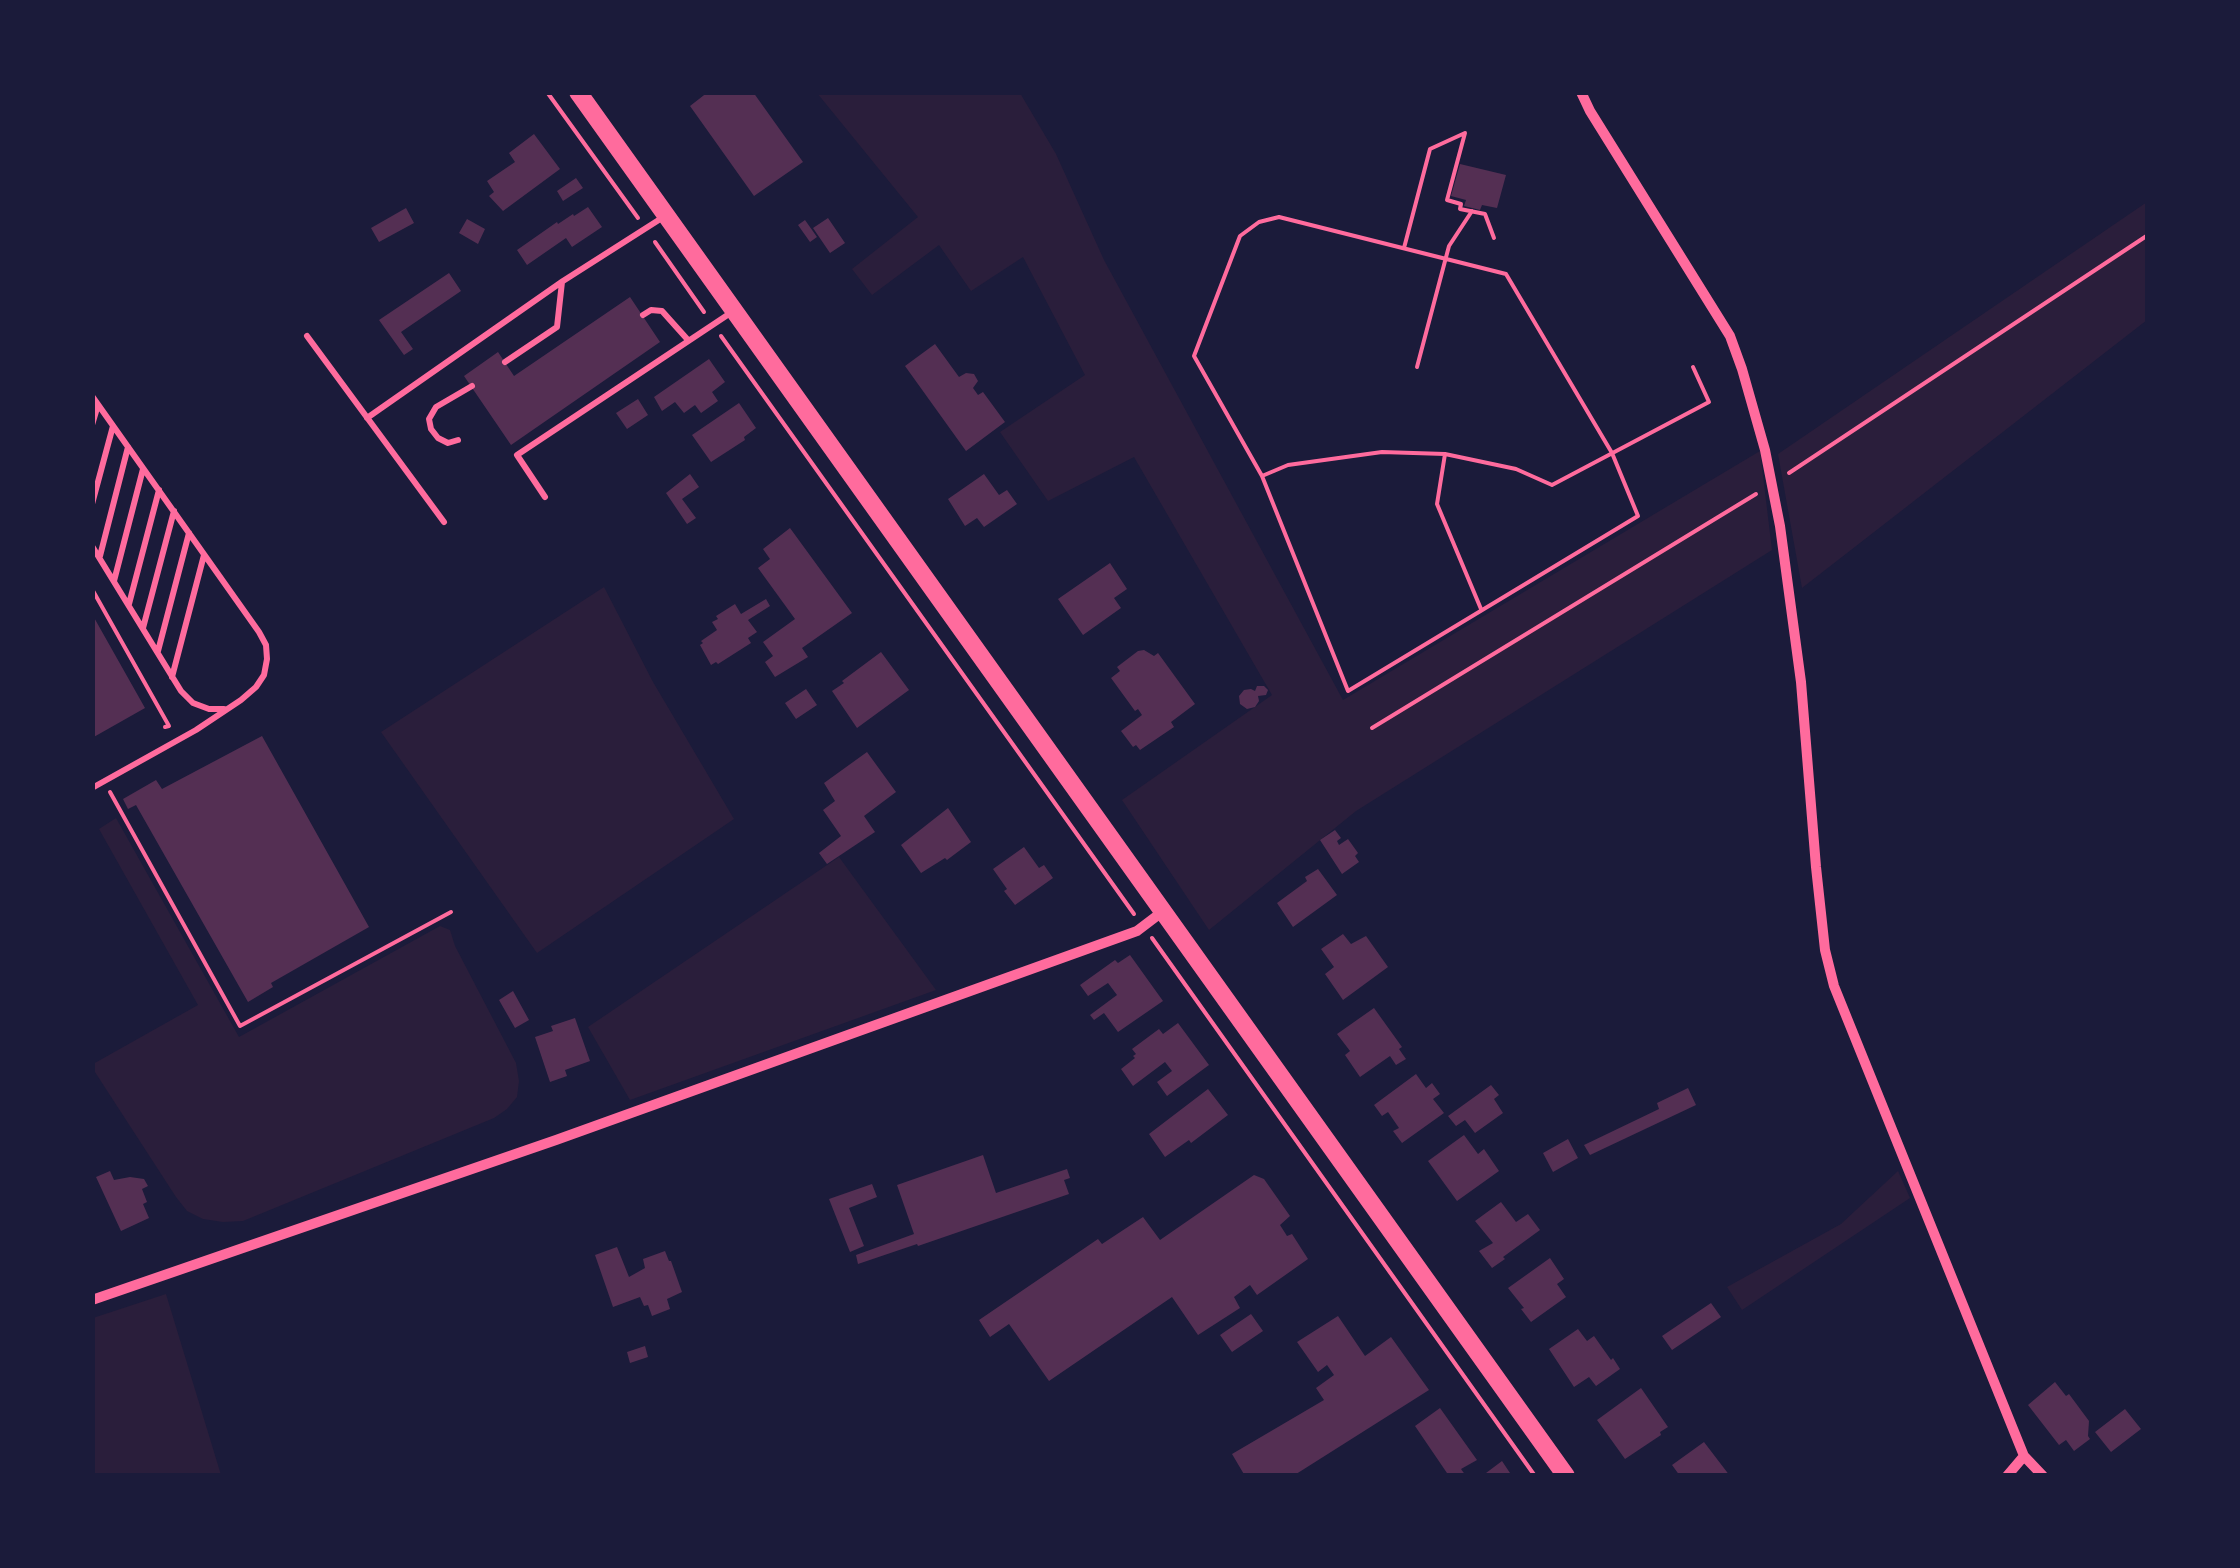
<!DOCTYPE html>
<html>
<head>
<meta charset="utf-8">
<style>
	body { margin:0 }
	#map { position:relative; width:2240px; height:1568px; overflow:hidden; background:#1b1b3a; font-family:"Roboto Condensed",sans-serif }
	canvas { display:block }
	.frame { position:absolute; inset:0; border:95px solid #1b1b3a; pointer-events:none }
</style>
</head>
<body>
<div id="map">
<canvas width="2240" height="1568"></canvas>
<div class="frame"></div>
</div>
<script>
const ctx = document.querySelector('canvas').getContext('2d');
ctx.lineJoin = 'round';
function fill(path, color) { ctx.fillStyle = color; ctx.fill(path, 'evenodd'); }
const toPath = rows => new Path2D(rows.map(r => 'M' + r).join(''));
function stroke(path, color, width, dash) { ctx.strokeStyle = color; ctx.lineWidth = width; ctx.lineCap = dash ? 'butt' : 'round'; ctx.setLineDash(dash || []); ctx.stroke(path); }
const green = toPath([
	[817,93,1020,93,1056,154,1104,260,1343,700,1760,451,1772,550,1356,811,1209,930,1122,800,1272,695,1134,457,1048,501,1000,432,1085,375,1023,257,971,291,939,245,872,295,852,269,918,217],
	[2147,202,2147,320,1802,588,1778,454],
	[604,587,653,682,734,819,537,953,381,732],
	[116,818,239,1037,440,926,450,930,455,946,516,1063,519,1081,517,1097,507,1109,494,1118,243,1221,223,1222,203,1219,187,1211,176,1197,93,1069,93,1064,198,1005,99,829],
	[839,857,936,990,630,1100,588,1027],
	[1898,1171,1910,1198,1742,1310,1727,1287,1841,1224],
	[166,1294,221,1475,93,1475,93,1318]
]);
const building = toPath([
	[708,92,753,92,803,162,754,196,690,106],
	[534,134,560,169,503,211,489,196,494,192,487,181,515,162,509,153],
	[1460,164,1506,175,1497,208,1482,205,1480,210,1464,206,1466,200,1451,196],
	[576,178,583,188,563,201,557,191],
	[588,207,602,227,572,247,566,238,527,265,517,250,557,222,558,224,573,214,574,216],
	[406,208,414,223,379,242,371,228],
	[828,218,845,243,830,253,813,228],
	[467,219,485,229,478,244,459,233],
	[805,220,817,237,810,242,798,225],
	[449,273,461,291,401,332,413,349,404,355,379,320],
	[630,297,660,342,511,445,464,376,498,352,514,376],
	[935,344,959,377,966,373,974,374,978,381,973,388,978,395,983,392,1005,422,966,451,905,366],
	[709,359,725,382,712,392,718,401,701,413,695,405,684,413,675,402,662,411,654,397],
	[638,399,648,415,627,429,616,413],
	[739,403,756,428,744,437,745,440,711,462,692,435],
	[690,474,699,487,682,499,696,518,687,524,666,493],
	[984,474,999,495,1007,490,1017,504,984,527,977,518,965,526,948,499],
	[790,528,852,613,802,648,808,657,775,677,765,662,773,656,763,642,795,619,758,568,770,559,763,549],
	[1110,563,1127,589,1114,598,1121,608,1083,635,1058,599],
	[766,599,770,606,748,620,757,632,748,638,751,643,718,664,716,662,711,665,700,645,703,643,701,641,717,630,712,622,718,619,716,616,735,604,741,614],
	[92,614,145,708,92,738],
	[1144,650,1154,656,1158,653,1195,704,1171,722,1174,727,1140,750,1136,745,1133,747,1121,731,1142,715,1138,709,1135,711,1111,678,1120,671,1117,667,1138,651],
	[881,652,909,690,857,728,832,691,844,683,842,681],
	[1257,686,1264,686,1268,690,1266,695,1258,696,1259,701,1255,707,1247,709,1240,704,1239,696,1244,690,1251,689,1255,691],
	[806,689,817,705,796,719,785,703],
	[262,736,369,927,271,983,273,987,248,1002,136,805,128,809,123,799,156,780,162,789],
	[867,752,896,792,864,816,875,832,827,864,819,853,841,836,823,810,835,801,824,783],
	[948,808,971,842,947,860,945,858,921,873,901,845],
	[1335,830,1341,838,1337,841,1339,845,1348,839,1358,853,1355,856,1359,862,1342,874,1320,840],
	[1024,847,1039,868,1044,865,1053,878,1015,905,1004,891,1007,889,993,869],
	[1318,869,1337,895,1293,927,1277,903,1307,881,1305,877],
	[1343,934,1351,944,1366,936,1388,967,1343,1000,1325,974,1334,967,1321,949],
	[1130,955,1163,1001,1118,1032,1104,1013,1094,1020,1090,1015,1117,995,1108,983,1088,996,1080,985,1115,960,1118,963],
	[513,991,529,1020,515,1028,499,1000],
	[1374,1008,1402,1047,1399,1049,1406,1059,1396,1065,1390,1056,1360,1077,1345,1055,1350,1051,1337,1034],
	[575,1018,590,1061,565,1070,567,1076,550,1082,535,1037,553,1031,551,1026],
	[1178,1023,1209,1065,1167,1096,1157,1082,1172,1071,1165,1062,1133,1086,1121,1069,1135,1058,1133,1056,1136,1054,1132,1049,1159,1029,1163,1034],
	[1416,1074,1426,1088,1432,1083,1440,1094,1433,1099,1444,1113,1402,1143,1393,1131,1399,1128,1388,1112,1382,1116,1374,1105],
	[1491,1085,1499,1095,1494,1099,1503,1113,1475,1133,1465,1120,1456,1126,1448,1116],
	[1688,1088,1696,1105,1590,1155,1584,1145,1659,1109,1657,1103],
	[1208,1089,1228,1115,1191,1143,1189,1140,1165,1157,1149,1134],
	[1464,1135,1478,1154,1484,1149,1499,1171,1457,1201,1428,1161],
	[1568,1139,1578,1158,1553,1172,1543,1153],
	[983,1155,996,1193,1067,1169,1070,1178,1064,1180,1069,1194,918,1246,917,1244,858,1264,856,1255,914,1234,897,1185],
	[110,1171,114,1180,130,1177,144,1179,148,1186,142,1189,147,1202,143,1204,149,1218,121,1231,96,1177],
	[1254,1175,1264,1179,1290,1216,1280,1225,1287,1236,1292,1234,1308,1259,1257,1295,1250,1285,1234,1297,1240,1308,1198,1335,1172,1297,1049,1381,1009,1324,990,1337,979,1320,1098,1239,1102,1244,1143,1217,1160,1240],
	[872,1184,877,1197,849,1208,864,1246,850,1252,829,1199],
	[1501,1202,1516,1222,1528,1214,1540,1230,1503,1257,1505,1259,1492,1268,1479,1251,1493,1243,1475,1221],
	[617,1247,629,1277,645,1268,643,1259,665,1251,669,1261,671,1261,682,1292,667,1299,670,1309,652,1316,648,1305,644,1306,640,1297,613,1307,595,1255],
	[1550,1258,1564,1279,1557,1284,1566,1297,1531,1322,1521,1309,1524,1308,1508,1288],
	[1711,1303,1721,1317,1672,1350,1662,1336],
	[1251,1314,1263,1331,1232,1352,1220,1335],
	[1338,1316,1365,1356,1391,1337,1429,1390,1293,1476,1245,1476,1232,1454,1324,1400,1316,1388,1334,1375,1327,1365,1318,1372,1297,1342],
	[1578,1329,1587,1341,1594,1336,1611,1360,1613,1358,1620,1369,1596,1386,1589,1377,1574,1387,1549,1349],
	[645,1346,648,1357,630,1363,627,1352],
	[2055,1382,2066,1396,2069,1394,2089,1421,2088,1436,2090,1439,2074,1451,2066,1440,2059,1445,2028,1405],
	[1641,1388,1668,1427,1660,1432,1661,1435,1625,1459,1597,1420],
	[1440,1408,1477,1460,1461,1469,1466,1476,1449,1476,1415,1426],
	[2125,1409,2141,1429,2111,1452,2095,1432],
	[1704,1442,1730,1476,1680,1476,1672,1465],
	[1502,1461,1512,1476,1482,1476]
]);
const path = toPath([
	[547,92,638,218],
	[1465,133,1447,200,1461,204,1460,209,1485,214,1494,238],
	[1279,217,1506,274,1612,453,1638,516,1348,691,1262,476,1194,356,1240,236,1259,222,1279,217],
	[655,242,704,312],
	[1404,248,1430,149,1465,133],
	[721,336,1134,914],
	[1417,367,1449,246,1472,211],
	[1445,454,1437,504,1481,609],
	[1789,473,2148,235],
	[1262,476,1288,465,1382,452,1445,454,1516,469,1552,485,1709,402,1693,367],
	[92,589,169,726,165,727],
	[1372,728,1756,494],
	[110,792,240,1026,451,912],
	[1152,938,1535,1476]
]);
const service = toPath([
	[643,315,651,310,662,311,688,340],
	[307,336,444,522],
	[505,362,557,327,562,282],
	[92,396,259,632,266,645,267,659,264,675,256,687,241,700,196,730,92,788],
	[367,418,563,281,665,216],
	[92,425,98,405],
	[458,440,448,443,438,438,431,429,429,419,436,407,472,386],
	[545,497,517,455,732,312],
	[92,504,113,426],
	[92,546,181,691,193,703,209,709,224,709],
	[100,556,128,447],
	[114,581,143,469],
	[129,604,159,490],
	[143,628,174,511],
	[158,651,189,533],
	[172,677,204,555]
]);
const minor = toPath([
	[1581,92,1590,111,1730,336,1742,369,1765,450,1780,526,1801,682,1816,867,1825,950,1834,986,2024,1456,2043,1476],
	[92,1300,556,1140,1137,931,1162,912],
	[2007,1476,2024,1456]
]);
const secondary = toPath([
	[578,92,1566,1476]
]);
fill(green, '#2a1e3b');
fill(building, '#542f53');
stroke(path, '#ff6b9d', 4);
stroke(service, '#ff6b9d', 6);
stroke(minor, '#ff6b9d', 10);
stroke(secondary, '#ff6b9d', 18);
</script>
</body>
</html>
